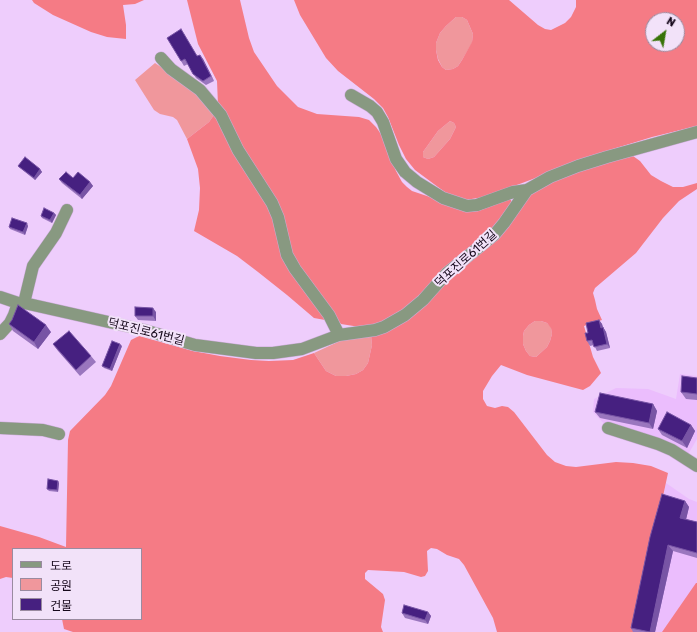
<!DOCTYPE html>
<html>
<head>
<meta charset="utf-8">
<style>
	body { margin:0 }
	#map { position:relative; width:697px; height:632px; overflow:hidden; background:#eecdfc; font-family:Rubik,"Noto Sans KR",sans-serif }
	canvas { display:block }
	.legend { position:absolute; left:12px; top:548px; width:130px; height:72px; box-sizing:border-box; background:#f2e2f9; border:1px solid #9a8ba0; margin:0; padding:5px 7px; list-style:none; font-size:12px; color:#16081b }
	.legend li { display:flex; align-items:center; gap:8px; height:20px }
	.legend b { width:20px; border:1px solid #9a8ba0 }
	.north { position:absolute; left:645px; top:12px; width:40px; height:40px; box-sizing:border-box; background:#f2e2f9; border:1px solid #9a8ba0; border-radius:50%; rotate:31deg; font-size:11px; font-weight:700; line-height:16px; text-align:center; color:#16081b }
	.north::after { content:''; display:block; margin:auto; width:14px; height:18px; background:#377308; clip-path:polygon(50% 0,100% 100%,50% 72%,0 100%) }
</style>
</head>
<body>
<div id="map">
<canvas width="697" height="632"></canvas>
<ul class="legend">
<li><b style="height:5px;background:#889981"></b>도로</li>
<li><b style="height:11px;background:#f0979c"></b>공원</li>
<li><b style="height:11px;background:#462080"></b>건물</li>
</ul>
<div class="north">N</div>
</div>
<script>
const ctx = document.querySelector('canvas').getContext('2d');
ctx.lineJoin = 'round';
function fill(path, color) { ctx.fillStyle = color; ctx.fill(path, 'evenodd'); }
const toPath = rows => new Path2D(rows.map(r => 'M' + r).join(''));
function stroke(path, color, width, dash) { ctx.strokeStyle = color; ctx.lineWidth = width; ctx.lineCap = dash ? 'butt' : 'round'; ctx.setLineDash(dash || []); ctx.stroke(path); }
function drawText(font, color, halo, rows, align = 'center') {
  ctx.font = font + ' Rubik,"Noto Sans KR",sans-serif'; ctx.lineWidth = 4; ctx.setLineDash([]); ctx.textBaseline = 'middle'; ctx.strokeStyle = halo; ctx.fillStyle = color; for (const [text, x, y, turn = 0] of rows) {
    ctx.save(); ctx.translate(x, y); ctx.rotate((+turn || 0) * Math.PI / 180); ctx.textAlign = isNaN(turn) ? turn : align; if (halo) ctx.strokeText(text, 0, 0); ctx.fillText(text, 0, 0); ctx.restore();
  }
}
const built = toPath([
	[680,374,697,376,697,439,686,458,608,428,593,412,594,399,616,388,648,389,676,399],
	[666,483,689,499,697,502,697,583,662,632,634,632]
]);
const green = toPath([
	[456,17,462,17,467,20,473,34,472,43,462,60,458,66,453,69,446,70,442,67,438,59,436,50,436,43,440,33,446,26],
	[155,63,182,81,216,112,209,122,187,139,177,120,173,117,160,114,154,110,135,80],
	[450,121,454,123,456,127,450,139,434,157,428,159,423,157,423,152,438,131],
	[535,321,541,321,547,323,551,327,552,334,550,341,547,347,536,357,530,356,526,351,523,344,523,336,524,331,529,325],
	[371,335,372,345,368,363,363,370,356,374,346,376,336,376,326,371,314,353,342,340]
]);
const forest = toPath([
	[32,0,144,0,135,4,123,5,126,25,126,39,107,37,91,32,53,15,34,3],
	[187,0,240,0,249,38,254,52,277,86,298,107,317,114,359,117,369,120,376,127,383,137,396,171,402,182,407,187,412,191,436,199,463,211,471,212,481,210,507,200,511,200,512,204,500,223,394,318,366,328,341,324,336,319,325,314,325,320,314,318,287,295,258,272,237,256,194,231,199,210,200,188,198,169,187,139,209,122,216,112,218,105,217,81,198,44],
	[294,0,509,0,538,25,545,29,551,30,565,23,571,17,576,7,576,0,697,0,697,126,652,137,610,150,485,197,465,200,446,193,415,170,406,159,399,145,388,117,383,108,374,99,338,71,326,58,300,15],
	[456,17,462,17,467,20,473,34,472,42,462,60,458,66,453,69,446,70,442,67,438,60,436,50,436,43,440,33,446,26],
	[653,20,677,20,677,44,653,44],
	[450,121,454,123,456,127,450,139,434,157,428,159,423,157,423,152,438,131],
	[633,156,640,161,651,175,661,181,673,187,683,187,697,183,697,189,679,201,663,218,636,253,595,288,593,293,595,300,597,309,602,320,584,326,593,357,601,373,590,386,583,390,527,375,501,365,492,376,483,391,483,399,487,406,495,408,502,406,508,407,514,412,547,455,555,462,566,466,576,467,616,462,633,463,651,466,668,473,634,632,497,632,493,618,464,565,459,559,447,555,437,549,431,548,427,551,428,571,425,576,421,577,404,572,387,571,368,570,365,573,365,579,383,594,385,600,381,627,383,632,73,632,64,629,62,619,141,619,141,549,13,549,13,578,6,577,0,579,0,526,39,537,66,547,68,440,70,431,105,395,111,386,131,340,139,336,193,351,220,356,251,360,269,361,293,360,314,353,326,371,336,376,346,376,356,374,363,370,368,363,372,345,371,335,382,332,529,195,542,187,575,172,607,162],
	[535,321,541,321,547,323,551,328,552,334,550,341,547,347,536,357,530,356,526,351,523,344,523,336,524,331,529,325],
	[696,583,697,583,697,632,662,632]
]);
const minor = toPath([
	[161,58,171,69,200,90,221,115,238,150,272,203,278,217,287,255,295,269,329,315,339,335],
	[351,95,370,106,377,112,383,122,396,159,405,172,417,182,443,198,467,206,477,205,513,192,527,190],
	[0,297,18,303,24,303,73,314,144,330,195,345,256,353,273,353,302,349,339,335,375,330,384,327,405,315,423,300,447,273,494,235,504,223,527,190,550,177,578,166,607,157,697,132],
	[24,303,33,266,56,233,67,210],
	[0,334,10,323,14,315,18,303],
	[0,428,43,430,59,434],
	[608,428,658,444,672,450,697,466]
]);
const wall = toPath([
	[184,34,197,56,203,59,214,81,206,85,196,78,188,64,184,66,181,61],
	[18,166,40,169,42,172,35,180,20,168],
	[73,178,90,182,93,186,82,199,62,183,59,179],
	[54,213,56,215,52,223,42,218,41,216],
	[28,226,25,235,10,229,9,227],
	[156,312,156,321,138,320,135,316],
	[599,320,602,324,603,327,606,332,610,348,597,351,594,345,590,346,587,341,588,333],
	[9,324,51,332,38,349,13,331],
	[53,344,91,356,96,362,80,376,58,351],
	[122,346,112,371,104,368,102,366],
	[697,378,697,400,686,399,681,392],
	[653,404,657,411,653,429,600,418,595,412],
	[691,425,695,431,687,448,662,435,658,429],
	[59,483,58,492,49,491,47,489],
	[685,501,689,507,686,519,697,522,697,558,673,551,655,632,633,632,631,628],
	[428,612,431,616,428,624,405,618,402,613]
]);
const shadedWall = toPath([
	[200,55,203,59,214,81,211,76],
	[40,169,42,172,35,180,34,178],
	[90,182,93,186,82,199,80,195],
	[54,213,56,215,52,223,50,220],
	[27,223,28,226,25,235,23,232],
	[153,308,156,312,156,321,153,316],
	[599,320,602,324,604,332,601,328],
	[46,325,51,332,38,349,34,342],
	[603,327,606,332,610,348,607,344],
	[120,344,122,346,112,371,110,369],
	[653,404,657,411,653,429,649,423],
	[691,425,695,431,687,448,682,441],
	[58,481,59,483,58,492,57,490],
	[685,501,689,507,685,524,680,518],
	[668,545,673,551,655,632,650,632],
	[428,612,431,616,428,624,425,620]
]);
const building = toPath([
	[181,29,197,56,200,55,211,76,203,81,193,74,185,59,181,61,167,38,181,29],
	[25,157,40,169,34,178,18,166,25,157],
	[66,172,73,178,78,172,90,182,80,195,59,179,66,172],
	[44,208,54,213,50,220,41,216,44,208],
	[12,218,27,223,23,232,9,227,12,218],
	[18,305,46,325,34,342,9,324,12,320,18,305],
	[135,307,153,308,153,316,135,316,135,307],
	[599,320,601,328,603,327,607,344,594,347,592,340,587,341,585,333,588,333,586,323,599,320],
	[69,331,91,356,76,370,53,344,69,331],
	[112,341,120,344,110,369,102,366,112,341],
	[682,376,697,378,697,394,681,392,682,376],
	[600,393,653,404,649,423,595,412,600,393],
	[667,412,691,425,682,441,658,429,667,412],
	[48,479,58,481,57,490,47,489,48,479],
	[662,494,685,501,680,518,697,522,697,553,668,545,650,632,631,628,650,537,662,494],
	[404,605,428,612,425,620,402,613,404,605]
]);
const streetNames = [
	["덕포진로61번길",466,259,-42],
	["덕포진로61번길",146,332,14]
];
fill(built, '#ebbdfd');
fill(green, '#f0979c');
fill(forest, '#f57b85');
stroke(minor, '#cbadd8', 13);
stroke(minor, '#889981', 12);
fill(wall, '#9a76be');
fill(shadedWall, '#7854a5');
fill(building, '#462080');
stroke(building, '#7854a5', 1);
drawText('12px', '#16081b', '#f2e2f9', streetNames);
</script>
</body>
</html>
